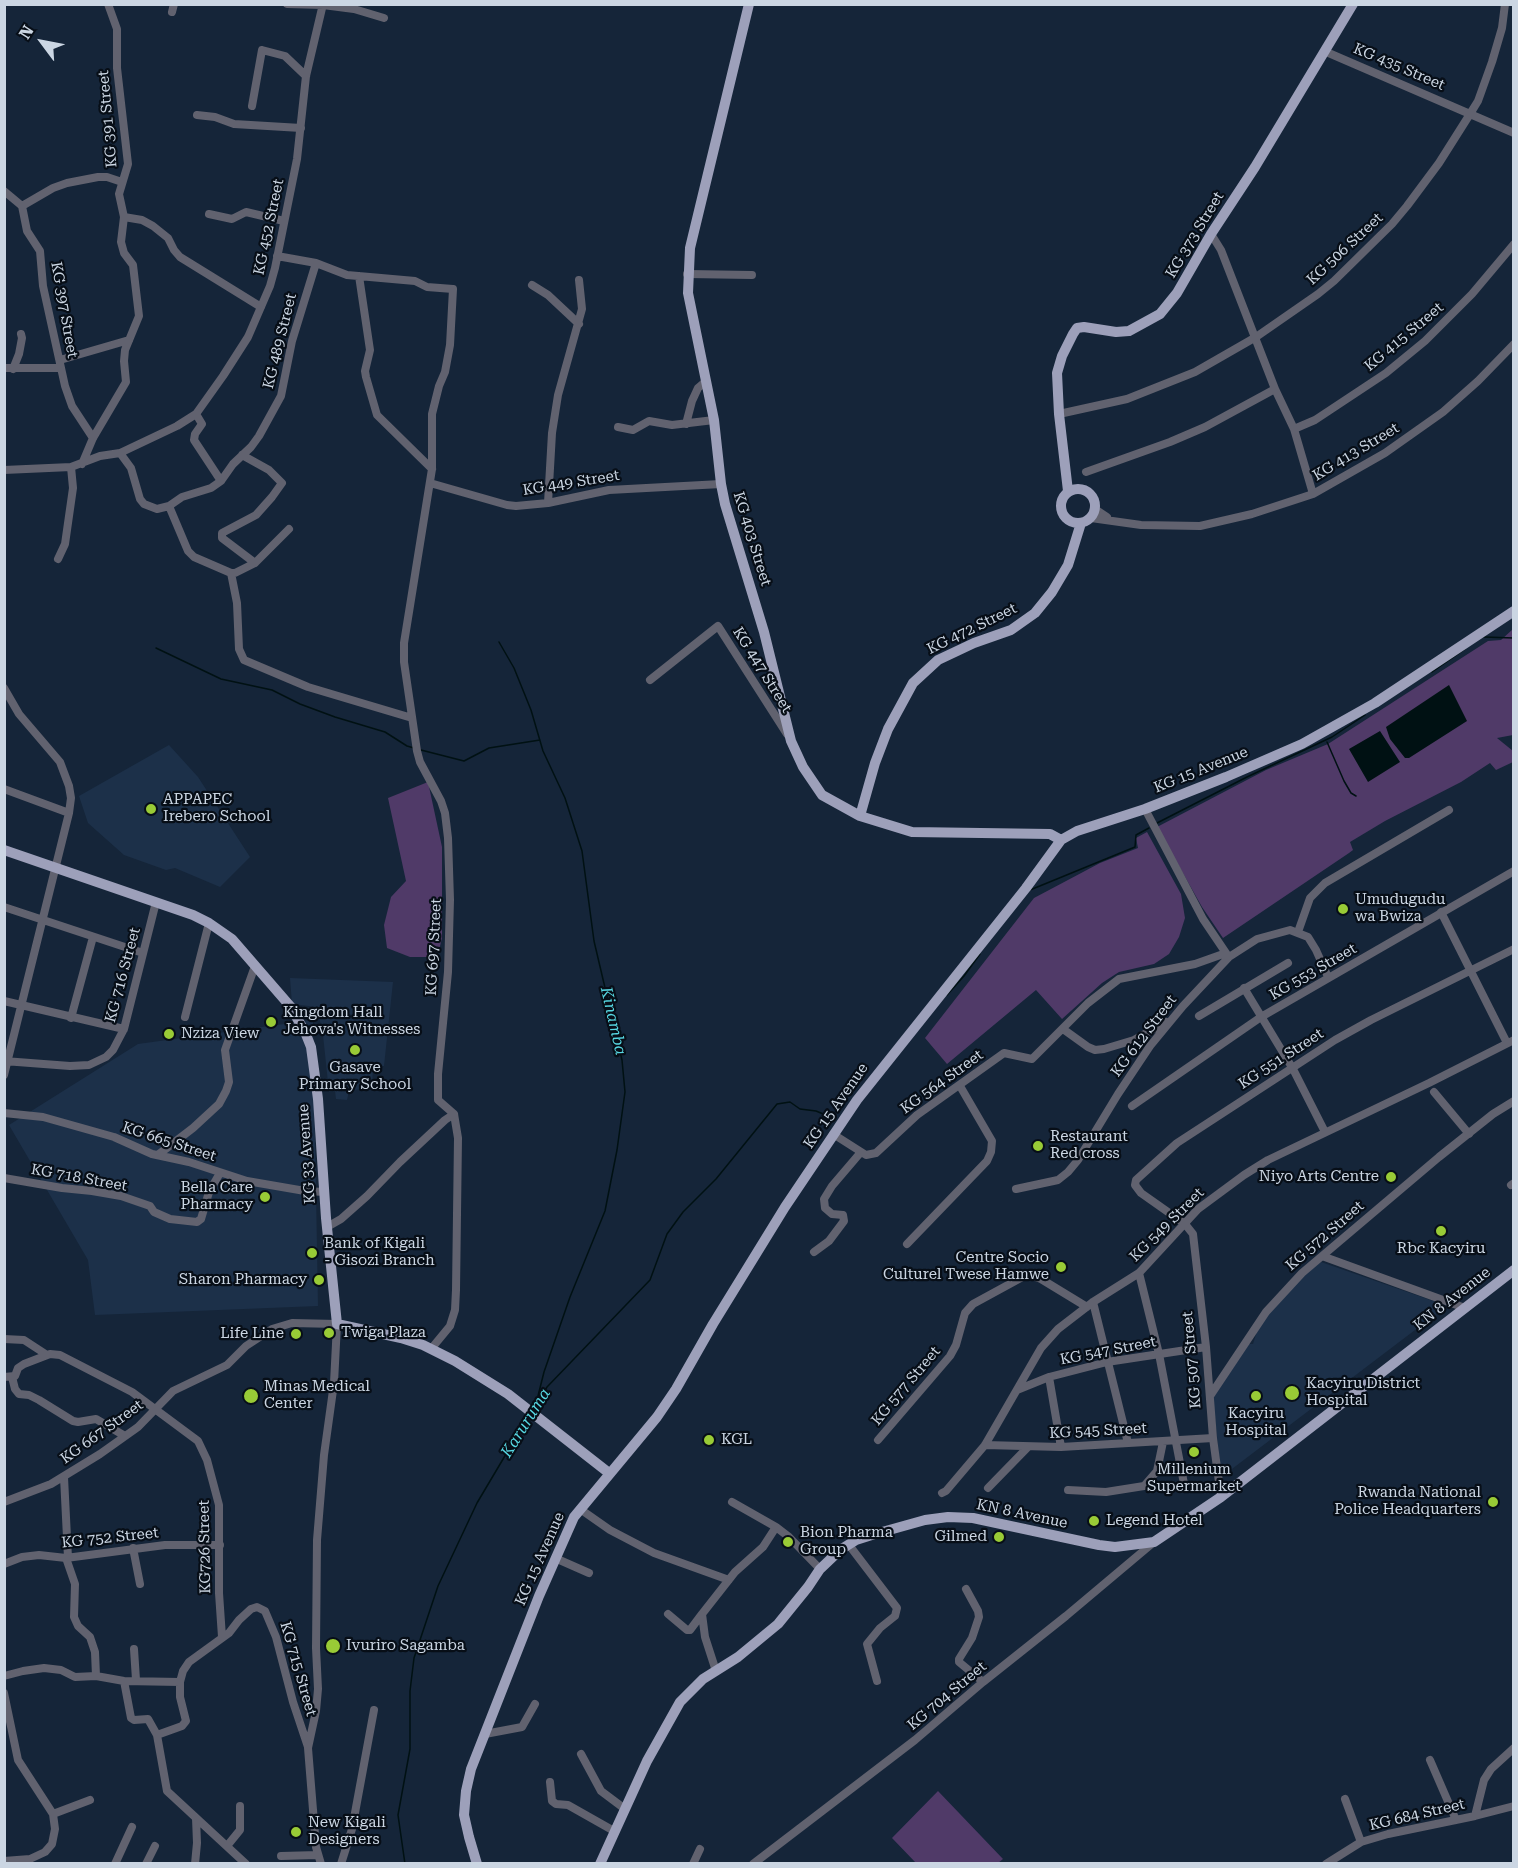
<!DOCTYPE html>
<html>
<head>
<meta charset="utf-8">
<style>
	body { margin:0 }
	#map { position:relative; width:1518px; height:1868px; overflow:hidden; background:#152539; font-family:"Roboto Serif",serif }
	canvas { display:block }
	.frame { position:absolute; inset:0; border:6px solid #cbd6e3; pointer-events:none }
	.north { position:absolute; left:12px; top:12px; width:60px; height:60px; -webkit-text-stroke:4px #070e17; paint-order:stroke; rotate:302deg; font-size:16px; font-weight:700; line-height:24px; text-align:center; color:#cbd6e3 }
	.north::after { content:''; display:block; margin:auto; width:21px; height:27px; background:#cbd6e3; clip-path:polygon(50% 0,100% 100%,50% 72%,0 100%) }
</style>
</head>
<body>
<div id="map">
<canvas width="1518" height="1868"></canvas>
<div class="frame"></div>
<div class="north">N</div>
</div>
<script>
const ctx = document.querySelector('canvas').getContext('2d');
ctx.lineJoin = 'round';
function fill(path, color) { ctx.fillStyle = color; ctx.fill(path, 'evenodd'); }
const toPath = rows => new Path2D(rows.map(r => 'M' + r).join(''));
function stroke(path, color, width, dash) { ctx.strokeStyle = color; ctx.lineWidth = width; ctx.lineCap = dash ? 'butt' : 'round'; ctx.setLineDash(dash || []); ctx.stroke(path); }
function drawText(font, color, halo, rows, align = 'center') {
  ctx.font = font + ' "Roboto Serif",serif'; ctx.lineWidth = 4.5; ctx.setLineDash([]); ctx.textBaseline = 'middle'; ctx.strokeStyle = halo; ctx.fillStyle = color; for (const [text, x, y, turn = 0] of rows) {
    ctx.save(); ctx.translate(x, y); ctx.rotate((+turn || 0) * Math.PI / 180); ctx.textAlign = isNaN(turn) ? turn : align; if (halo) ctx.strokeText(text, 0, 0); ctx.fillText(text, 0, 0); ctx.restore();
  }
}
const built = toPath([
	[169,745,198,777,250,857,220,887,175,868,166,870,124,855,88,823,79,796],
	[290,978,393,982,384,1066,373,1067,372,1087,349,1091,347,1100,336,1099,335,1091,329,1092,323,1035,317,1007,292,1004],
	[313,1020,318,1306,95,1315,88,1260,9,1125,138,1044],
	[1321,1262,1442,1304,1444,1308,1224,1475,1221,1473,1212,1391,1247,1344,1253,1344,1258,1328,1281,1293]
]);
const green = toPath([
	[1513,629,1513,735,1497,738,1513,751,1513,762,1496,770,1490,763,1461,782,1385,821,1350,842,1353,850,1349,853,1223,938,1202,907,1157,827,1266,770,1328,744,1488,641,1501,640],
	[428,782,442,847,442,938,439,950,429,957,410,957,387,948,384,925,391,897,406,881,388,798],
	[1147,832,1181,894,1185,918,1179,937,1169,954,1154,964,1119,972,1102,983,1062,1019,1036,990,947,1064,925,1038,1034,898,1100,863,1138,848,1136,838],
	[938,1791,1003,1859,998,1863,916,1863,892,1838]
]);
const water = toPath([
	[1449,685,1467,721,1409,758,1405,758,1390,739,1386,727],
	[1380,731,1400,762,1368,782,1349,749]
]);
const stream = toPath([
	[1484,637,1514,638],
	[499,642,514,668,531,710,543,751,565,798,582,851,594,941,622,1060,625,1092,617,1150,605,1211,570,1297,544,1372,536,1404],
	[156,648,221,679,272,690,300,704,335,717,385,732,407,746,414,748],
	[1432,672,1465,649],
	[1327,742,1344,781,1351,793,1356,796],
	[421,750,464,761,489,748,540,740],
	[1157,823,1247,777,1332,737,1365,715],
	[1030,890,1135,847,1136,835,1149,828],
	[947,995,964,976,980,954],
	[534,1408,547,1387,650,1280,667,1234,683,1212,716,1179,777,1104,790,1102,800,1109,816,1111,833,1118],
	[405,1864,398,1815,410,1749,410,1691,414,1658,438,1586,477,1503,528,1417]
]);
const minor = toPath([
	[287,4,323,5,354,9,384,18],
	[172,12,174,4],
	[1324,51,1514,133],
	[252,106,262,50,285,56,306,76],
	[197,115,215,117,234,124,301,128],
	[4,191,22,206,27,231,40,251,43,286,65,386,72,406,93,438],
	[22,206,53,188,67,183,98,177,107,177,122,182],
	[209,214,232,219,246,212,284,221],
	[124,217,142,220,153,226,168,238,174,250,180,257,261,307],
	[1211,234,1221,250,1275,389,1294,429,1313,494],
	[277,256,316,263,347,275,415,281,427,287,453,289,450,345,445,372,439,386,432,414,432,469,404,643,404,662,417,751,420,762,441,801,445,813,448,838,450,900,448,972,438,1074,438,1100,454,1114,458,1138,456,1290,455,1310,450,1326,431,1349],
	[687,274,752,275],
	[359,276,370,350,365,371,366,377,377,415,432,469],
	[532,285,548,295,579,324],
	[60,360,129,340],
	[4,368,61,368],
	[13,369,19,354,22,338,21,334],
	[196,414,202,424,195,434,194,440,221,481],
	[1059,414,1127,399,1195,372,1256,337,1318,294,1334,281,1392,224,1407,206,1439,163,1470,114,1478,101,1492,62,1502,28,1505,4],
	[686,424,692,401,698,388,705,382],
	[618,427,633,430,649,421,672,425,714,420],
	[1294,429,1315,420,1386,373,1425,341,1472,294,1514,244],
	[120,453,131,468,140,499,144,504,157,509,169,506,182,497,211,488,221,481,233,464,251,447,259,436,281,396,292,341,316,263],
	[242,455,269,470,282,483,272,497,256,515,222,533,222,538,255,563],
	[82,464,93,438,126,382,124,361,125,350,139,316,133,265,124,253,121,242,124,217,119,194,128,164,117,68,117,29,108,4],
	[4,470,71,467,100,456,120,453,177,426,196,414,223,376,248,337,270,286,275,268,297,159,306,76,323,4],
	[1086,472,1170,442,1205,427,1275,389],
	[430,483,507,505,516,506,548,503,609,490,721,484],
	[548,503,552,433,558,395,582,309,579,280],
	[169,506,188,551,194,557,231,573,235,573,255,563,289,529],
	[1095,509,1107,517],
	[1091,518,1141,525,1200,526,1252,514,1313,494,1385,453,1443,412,1478,381,1514,344],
	[58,559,65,544,73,488,71,467],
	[231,573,237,603,239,649,244,660,308,687,412,718],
	[650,680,718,626,787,734],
	[4,688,19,714,60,762,69,786,71,798,69,813,4,1075],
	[4,789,69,813],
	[1145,809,1203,919,1228,956],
	[4,907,143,953],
	[1441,912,1507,1043],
	[1298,932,1310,898,1325,883,1449,810],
	[1244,988,1293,1069,1325,1132],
	[4,1001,124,1029],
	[1199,1016,1288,963],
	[185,1017,209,923],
	[71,1018,93,937],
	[1063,1029,1088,1047,1095,1050,1104,1049,1134,1040,1166,1022],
	[4,1061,70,1066,89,1065,106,1057,113,1050,124,1029,156,902],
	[1434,1092,1469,1134],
	[1132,1106,1261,1017,1514,871],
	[4,1113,43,1117,114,1137,152,1154,189,1162,247,1181,305,1191,325,1192],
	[833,1134,866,1155,876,1153,917,1115,1004,1053,1032,1059,1088,1003,1119,979,1195,964,1226,953],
	[159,1154,193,1128,219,1104,226,1091,229,1082,225,1050,255,966],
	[4,1178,62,1188,92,1191,121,1196,150,1206,154,1212,170,1219,197,1222,201,1219,209,1192,220,1173],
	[1511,1185,1514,1183],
	[1016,1189,1058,1180,1068,1172,1078,1160,1118,1094,1150,1046,1183,1006,1229,957,1257,939,1290,930,1308,937,1316,950,1328,977],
	[327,1227,341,1219,367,1196,400,1162,445,1120,454,1114],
	[907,1244,987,1161,991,1152,992,1141,960,1086],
	[814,1252,829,1241,844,1221,843,1215,832,1214,825,1208,824,1199,832,1186,861,1152],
	[1322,1256,1465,1308],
	[1139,1273,1159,1354,1185,1489],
	[1093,1302,1128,1443],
	[4,1339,24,1340,47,1355],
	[4,1377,15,1376,18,1368,24,1364,50,1354,60,1355,132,1392,198,1441,207,1460,219,1505,219,1593,222,1637],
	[12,1377,15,1389,19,1394,29,1395,39,1400,73,1421,78,1422,96,1419,125,1436],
	[1049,1377,1061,1447],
	[1017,1390,1049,1377,1107,1362,1206,1347],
	[1210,1396,1266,1312,1302,1273,1439,1157,1493,1114,1514,1101],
	[878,1440,950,1356,956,1345,965,1313,973,1304,1028,1274,1041,1279,1087,1307],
	[985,1445,1061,1447,1213,1438],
	[64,1477,68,1558],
	[988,1488,1028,1447],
	[1068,1490,1106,1492,1144,1486,1157,1471,1163,1442],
	[942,1493,946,1491,985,1445,1041,1348,1058,1329,1093,1302,1139,1273,1198,1209,1244,1175,1268,1160,1429,1083,1514,1040],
	[1221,1497,1213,1438,1206,1347,1193,1234,1185,1224,1141,1193,1135,1185,1136,1180,1177,1143,1335,1040,1371,1020,1514,949],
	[4,1502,51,1484,100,1454,138,1427,173,1391,227,1365,246,1346,272,1329,292,1323,337,1324,334,1383,324,1455,317,1540,316,1648,318,1689,316,1711,308,1748,316,1847,321,1864],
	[732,1502,776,1527,789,1537,820,1569],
	[580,1509,610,1530,654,1553,729,1580],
	[849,1545,897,1608,895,1616,880,1628,867,1644,877,1681],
	[133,1548,140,1584],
	[66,1558,75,1584,74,1617,78,1626,90,1637,95,1652,96,1676],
	[555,1558,589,1573],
	[4,1564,22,1557,39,1555,66,1558,165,1545,220,1545],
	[966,1589,978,1611,979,1617,972,1638,959,1659,959,1662,983,1682],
	[668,1614,687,1630,690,1630,702,1614],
	[134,1649,136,1680],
	[716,1671,705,1637,702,1614,735,1572,763,1547,776,1527],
	[4,1676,23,1671,44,1668,61,1670,75,1677,96,1676,124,1681,180,1682],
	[124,1681,131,1718,134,1720,148,1719,157,1735,167,1791,246,1864],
	[4,1693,18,1760,53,1814,55,1829,52,1844,45,1852,30,1859,4,1861],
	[485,1734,522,1727,535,1704],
	[157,1735,182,1726,186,1721,180,1697,180,1682,183,1671,189,1662,229,1633,239,1620,251,1609,257,1607,265,1611,276,1637,293,1702,308,1747],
	[581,1754,601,1791,625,1809],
	[1430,1760,1456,1820],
	[550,1782,552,1801,556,1804,568,1805,614,1831],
	[1345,1799,1361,1842],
	[53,1814,90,1800],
	[1475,1816,1514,1806],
	[227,1846,240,1830,240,1806],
	[281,1856,318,1855],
	[115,1864,132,1827],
	[146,1864,155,1846],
	[195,1864,197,1843,196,1818],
	[341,1864,352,1829,374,1710],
	[693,1864,700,1849],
	[753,1864,915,1740,983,1682,1066,1616,1154,1542],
	[1326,1864,1361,1842,1388,1834,1475,1816,1484,1780,1491,1769,1514,1748]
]);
const major = toPath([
	[749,4,690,248,688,293,714,420,721,484,725,504,764,632,791,741,803,767,822,795,860,816,912,832,1050,834,1061,840],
	'1061 506a17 17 0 1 1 34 0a17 17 0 1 1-34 0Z',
	[1068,491,1059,414,1057,373,1062,356,1073,334,1077,328,1084,327,1116,332,1129,331,1160,314,1177,293,1211,234,1255,167,1353,4],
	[860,816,875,763,888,729,913,683,938,660,974,643,1011,630,1035,613,1052,592,1068,565,1081,523],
	[4,850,193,915,209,923,232,939,290,1006,305,1032,311,1047,318,1099,326,1218,337,1324,401,1338,423,1345,455,1361,508,1394,609,1473],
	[477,1864,469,1837,464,1815,466,1791,471,1769,539,1596,574,1517,657,1417,676,1389,713,1324,785,1207,857,1100,1026,888,1061,840,1077,831,1145,809,1226,777,1302,744,1375,703,1514,611],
	[600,1864,647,1761,680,1702,703,1679,738,1657,778,1624,808,1587,820,1569,840,1550,856,1540,875,1534,925,1520,948,1517,973,1518,1099,1545,1115,1547,1154,1542,1221,1497,1514,1270]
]);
const markers = [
	[151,809,6,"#99cb36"],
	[1343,909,6,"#99cb36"],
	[271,1022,6,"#99cb36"],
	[169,1034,6,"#99cb36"],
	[355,1050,6,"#99cb36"],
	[1038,1146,6,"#99cb36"],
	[1391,1177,6,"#99cb36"],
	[265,1197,6,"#99cb36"],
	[1441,1231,6,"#99cb36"],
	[312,1253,6,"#99cb36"],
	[1061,1267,6,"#99cb36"],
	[319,1280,6,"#99cb36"],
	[329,1333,6,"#99cb36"],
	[296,1334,6,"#99cb36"],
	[1292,1393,8,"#99cb36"],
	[251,1396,8,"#99cb36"],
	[1256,1396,6,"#99cb36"],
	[709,1440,6,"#99cb36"],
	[1194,1452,6,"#99cb36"],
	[1493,1502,6,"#99cb36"],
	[1094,1521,6,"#99cb36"],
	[999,1537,6,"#99cb36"],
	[788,1542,6,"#99cb36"],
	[333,1646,8,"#99cb36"],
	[296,1832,6,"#99cb36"]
];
const streetNames = [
	["KG 435 Street",1399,67,23],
	["KG 391 Street",108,119,-95],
	["KG 452 Street",269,227,-78],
	["KG 373 Street",1195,235,-59],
	["KG 506 Street",1345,249,-43],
	["KG 397 Street",64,310,80],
	["KG 415 Street",1404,337,-40],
	["KG 489 Street",280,341,-76],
	["KG 413 Street",1356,452,-31],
	["KG 449 Street",571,483,-9],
	["KG 403 Street",752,539,73],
	["KG 472 Street",972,629,-26],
	["KG 447 Street",762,670,58],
	["KG 15 Avenue",1201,770,-22],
	["KG 697 Street",434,947,-87],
	["KG 553 Street",1313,972,-30],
	["KG 716 Street",123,975,-75],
	["KG 612 Street",1144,1036,-53],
	["KG 551 Street",1281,1059,-33],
	["KG 564 Street",942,1082,-36],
	["KG 15 Avenue",836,1106,-55],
	["KG 665 Street",169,1142,18],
	["KG 33 Avenue",307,1154,-94],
	["KG 718 Street",79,1178,10],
	["KG 549 Street",1167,1225,-45],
	["KG 572 Street",1325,1236,-41],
	["KN 8 Avenue",1452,1299,-38],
	["KG 547 Street",1108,1351,-11],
	["KG 507 Street",1192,1360,-95],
	["KG 577 Street",906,1386,-50],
	["KG 545 Street",1098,1431,-3],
	["KG 667 Street",102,1432,-36],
	["KN 8 Avenue",1022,1514,12],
	["KG 752 Street",110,1538,-6],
	["KG726 Street",205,1547,-91],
	["KG 15 Avenue",540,1559,-66],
	["KG 715 Street",298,1669,74],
	["KG 704 Street",947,1696,-40],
	["KG 684 Street",1417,1815,-13]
];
const poiNames = [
	["APPAPEC",163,800],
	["Irebero School",163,817],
	["Umudugudu",1355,900],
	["wa Bwiza",1355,917],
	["Kingdom Hall",283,1013],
	["Jehova's Witnesses",283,1030],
	["Nziza View",181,1034],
	["Gasave",355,1068,"center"],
	["Primary School",355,1085,"center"],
	["Restaurant",1050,1137],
	["Red cross",1050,1154],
	["Niyo Arts Centre",1379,1177,"right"],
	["Bella Care",253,1188,"right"],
	["Pharmacy",253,1205,"right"],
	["Bank of Kigali",324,1244],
	["- Gisozi Branch",324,1261],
	["Rbc Kacyiru",1441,1249,"center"],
	["Centre Socio",1049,1258,"right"],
	["Culturel Twese Hamwe",1049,1275,"right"],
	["Sharon Pharmacy",307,1280,"right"],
	["Twiga Plaza",341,1333],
	["Life Line",284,1334,"right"],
	["Kacyiru District",1306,1384],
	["Hospital",1306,1401],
	["Minas Medical",264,1387],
	["Center",264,1404],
	["Kacyiru",1256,1414,"center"],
	["Hospital",1256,1431,"center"],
	["KGL",721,1440],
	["Millenium",1194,1470,"center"],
	["Supermarket",1194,1487,"center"],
	["Rwanda National",1481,1493,"right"],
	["Police Headquarters",1481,1510,"right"],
	["Legend Hotel",1106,1521],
	["Bion Pharma",800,1533],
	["Group",800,1550],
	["Gilmed",987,1537,"right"],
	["Ivuriro Sagamba",346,1646],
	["New Kigali",308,1823],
	["Designers",308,1840]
];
const waterNames = [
	["Kinamba",613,1021,77],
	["Karuruma",526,1423,-58]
];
fill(built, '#1c3049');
fill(green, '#503a68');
fill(water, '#001113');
stroke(stream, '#001113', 1.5);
stroke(minor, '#61626f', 8);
stroke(major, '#9da0ba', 10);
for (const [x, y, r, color] of markers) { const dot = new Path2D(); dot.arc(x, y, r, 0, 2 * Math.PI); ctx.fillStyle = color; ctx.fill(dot); stroke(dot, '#070e17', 2); }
drawText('15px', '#cbd6e3', '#070e17', streetNames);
drawText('15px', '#cbd6e3', '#070e17', poiNames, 'left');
drawText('italic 16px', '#57d7e2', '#070e17', waterNames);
</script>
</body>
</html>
